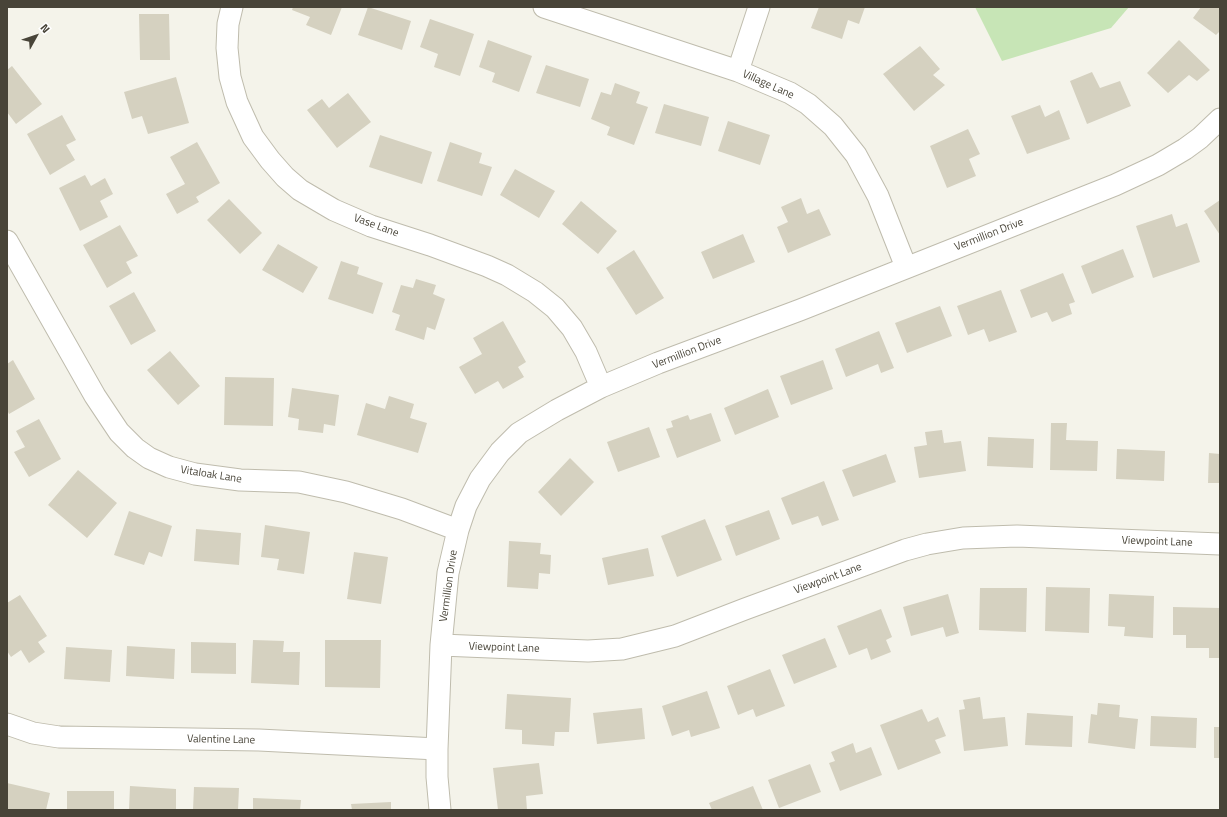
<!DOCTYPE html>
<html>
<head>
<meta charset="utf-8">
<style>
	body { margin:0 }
	#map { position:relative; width:1227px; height:817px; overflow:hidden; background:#f4f3ea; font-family:"Titillium Web",sans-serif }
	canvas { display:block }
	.frame { position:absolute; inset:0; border:8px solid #484438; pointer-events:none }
	.north { position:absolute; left:16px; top:16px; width:40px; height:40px; -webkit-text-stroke:3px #fff; paint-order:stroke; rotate:50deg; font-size:11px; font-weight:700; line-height:16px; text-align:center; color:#484438 }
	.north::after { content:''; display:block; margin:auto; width:14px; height:18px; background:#484438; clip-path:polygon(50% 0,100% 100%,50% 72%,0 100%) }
</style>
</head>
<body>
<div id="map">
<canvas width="1227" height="817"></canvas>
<div class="frame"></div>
<div class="north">N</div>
</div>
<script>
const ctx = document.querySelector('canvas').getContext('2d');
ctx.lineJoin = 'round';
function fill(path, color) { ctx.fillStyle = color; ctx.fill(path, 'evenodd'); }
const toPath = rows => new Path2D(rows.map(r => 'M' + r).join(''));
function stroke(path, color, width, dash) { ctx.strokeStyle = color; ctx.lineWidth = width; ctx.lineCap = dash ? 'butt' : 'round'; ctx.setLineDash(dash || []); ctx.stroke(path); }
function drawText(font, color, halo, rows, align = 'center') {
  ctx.font = font + ' "Titillium Web",sans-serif'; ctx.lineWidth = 3; ctx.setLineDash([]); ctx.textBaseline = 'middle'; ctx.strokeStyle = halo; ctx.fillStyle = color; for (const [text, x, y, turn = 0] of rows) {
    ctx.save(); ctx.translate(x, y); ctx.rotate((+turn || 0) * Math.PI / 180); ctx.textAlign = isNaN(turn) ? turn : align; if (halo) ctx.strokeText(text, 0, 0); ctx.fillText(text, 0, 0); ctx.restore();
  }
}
const green = toPath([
	[975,7,1129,7,1111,28,1002,61]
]);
const building = toPath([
	[293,7,342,7,331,35,306,25,310,17,292,10],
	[368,7,411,21,402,50,358,35],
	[819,7,865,7,859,24,848,20,842,39,811,28],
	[1201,7,1220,7,1220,31,1216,35,1193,18],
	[139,14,169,14,170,60,140,60],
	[430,19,474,34,460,76,434,67,438,54,420,47],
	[488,40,532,56,519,92,492,82,495,73,479,67],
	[1179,40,1210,70,1197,81,1189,75,1168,93,1147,73],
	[920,46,940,69,933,75,945,85,914,111,883,74],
	[546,65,589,79,580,107,536,93],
	[12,66,42,104,16,124,7,112,7,70],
	[1092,72,1100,88,1120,81,1131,106,1087,124,1070,81],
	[176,77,189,123,148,134,142,116,132,119,124,92],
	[615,83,640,92,636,103,648,107,634,145,607,135,610,127,591,119,601,92,611,95],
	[348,93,371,122,337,148,307,110,322,99,329,108],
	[664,104,709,117,701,146,655,133],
	[1040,105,1045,117,1059,110,1070,139,1027,154,1011,116],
	[62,115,76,140,66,145,75,160,50,175,27,134],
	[728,121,770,135,760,165,718,151],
	[968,129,980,154,969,159,976,176,947,188,930,146],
	[380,135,432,152,422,184,369,167],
	[197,142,220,183,196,197,199,202,177,214,166,194,185,184,170,157],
	[450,142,482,153,479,163,492,167,482,196,437,181],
	[515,169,555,191,539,218,500,195],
	[85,175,91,186,105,178,113,194,100,201,108,217,80,231,59,188],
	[801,198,807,214,819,209,831,235,788,253,777,227,788,222,781,207],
	[229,199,262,233,240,254,207,220],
	[1220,200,1220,235,1204,211],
	[581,201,617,231,598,254,562,224],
	[1172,214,1176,227,1187,223,1200,262,1153,278,1136,226],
	[120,225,138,256,126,262,132,273,107,288,83,245],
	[743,234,755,262,713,279,701,252],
	[278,244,318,267,303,293,262,270],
	[1123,249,1134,277,1092,294,1081,266],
	[634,250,664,298,636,315,606,268],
	[341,261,359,267,357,274,383,283,373,314,328,299],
	[1063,273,1075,302,1069,304,1072,314,1052,322,1047,312,1031,318,1020,290],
	[416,279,436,285,433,294,445,299,435,330,427,327,424,340,395,330,400,315,392,312,401,285,413,288],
	[1001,290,1017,332,989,342,984,329,968,335,957,306],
	[134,292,156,331,131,345,109,306],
	[940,306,952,336,907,353,895,323],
	[503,321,526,362,518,367,524,377,503,389,498,381,475,394,459,367,482,354,473,338],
	[879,331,894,368,881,373,878,364,846,377,835,349],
	[170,351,200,386,178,405,147,370],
	[13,360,35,399,9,414,7,410,7,364],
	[823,360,833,389,791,405,780,376],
	[225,377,274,378,273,426,224,425],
	[292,388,339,395,335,426,324,424,323,433,298,430,299,419,288,417],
	[768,389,779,417,735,435,724,408],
	[389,396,414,404,410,418,427,423,418,453,357,435,366,403,385,409],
	[711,413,721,441,677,458,666,429,673,427,671,421,688,415,690,420],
	[39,419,61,459,29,477,14,452,25,447,16,431],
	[1051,423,1067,423,1066,440,1098,441,1097,471,1050,470],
	[649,427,660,457,618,472,607,442],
	[942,430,944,443,961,441,966,471,919,478,914,447,927,445,925,432],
	[988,437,1034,439,1033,468,987,466],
	[1117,449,1165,451,1164,481,1116,479],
	[1209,453,1220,454,1220,483,1208,483],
	[886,454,896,482,853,497,842,470],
	[570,458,594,482,561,516,538,492],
	[78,470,117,503,87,538,48,505],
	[824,481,839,520,822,526,818,516,792,525,781,498],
	[769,510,780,539,736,556,725,526],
	[129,511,172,526,162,557,149,552,144,565,114,555],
	[705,519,722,560,677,577,661,536],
	[265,525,310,532,304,574,277,570,279,559,261,557],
	[196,529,241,533,239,565,194,561],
	[509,541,541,543,540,554,551,555,550,574,539,573,538,589,507,587],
	[648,548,654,576,608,585,602,558],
	[354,552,388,557,381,604,347,599],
	[1046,587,1090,588,1089,633,1045,631],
	[980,588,1027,588,1026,632,979,630],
	[948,594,959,633,946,637,943,627,911,636,903,607],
	[1109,594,1154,596,1153,638,1124,636,1125,627,1108,626],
	[20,595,47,636,38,642,45,652,29,663,21,650,11,657,7,651,7,603],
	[1173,607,1220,608,1220,658,1209,658,1209,648,1186,648,1186,635,1173,635],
	[881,609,892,637,886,640,891,652,871,660,867,648,849,655,837,626],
	[825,638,837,667,794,684,782,655],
	[253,640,284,641,283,652,300,652,299,685,251,683],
	[325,640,381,640,380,688,325,687],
	[191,642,236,643,236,674,191,673],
	[127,646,175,649,174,679,126,676],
	[66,647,112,650,110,682,64,679],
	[770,669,785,706,756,717,753,709,738,715,727,686],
	[707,691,720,728,691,737,689,730,672,736,662,706],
	[507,694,571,698,569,732,555,732,554,746,522,744,522,730,505,729],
	[980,697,983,719,1005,717,1008,746,964,751,959,710,965,709,963,700],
	[1098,703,1120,705,1119,717,1138,719,1135,749,1088,743,1091,714,1097,715],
	[642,708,645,739,597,744,593,713],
	[922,709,928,722,938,717,946,736,935,740,941,753,898,770,880,725],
	[1027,713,1073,716,1072,747,1025,745],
	[1151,716,1197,718,1196,748,1150,746],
	[1214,727,1220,727,1220,758,1214,758],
	[853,743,856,753,871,747,882,775,840,791,829,763,835,761,831,752],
	[539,763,543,794,526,796,527,810,498,810,493,768],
	[810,764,821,792,779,808,768,780],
	[7,783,50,793,46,810,7,810],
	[130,786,176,789,176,810,129,810],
	[753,786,763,810,712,810,709,803],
	[194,787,239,788,238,810,193,810],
	[67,791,114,791,114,810,67,810],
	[253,798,301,800,300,810,253,810],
	[391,802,391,810,352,810,351,804]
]);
const street = toPath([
	[232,7,228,24,227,48,230,77,237,102,253,137,270,160,285,177,300,190,334,210,371,226,430,245,487,266,507,275,535,292,555,308,572,328,586,352,601,387],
	[544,7,738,71,790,93,808,104,833,126,856,155,878,196,906,267],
	[738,71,759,7],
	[7,241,95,396,119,432,135,448,149,458,169,467,195,474,240,480,299,482,346,492,402,509,458,530],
	[441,645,588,651,622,649,675,636,745,609,905,550,927,544,963,538,1017,536,1220,544],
	[7,724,33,733,59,737,259,740,437,749],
	[440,810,437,777,437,749,441,645,448,573,458,530,466,506,480,479,500,452,519,433,557,410,601,387,658,363,800,310,1115,185,1158,165,1185,149,1200,138,1220,119]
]);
const streetNames = [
	["Village Lane",768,85,24],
	["Vase Lane",376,226,20],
	["Vermillion Drive",989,235,-21],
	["Vermillion Drive",687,353,-21],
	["Vitaloak Lane",211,475,9],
	["Viewpoint Lane",1157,542,2],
	["Viewpoint Lane",828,579,-20],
	["Vermillion Drive",449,586,-82],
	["Viewpoint Lane",504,648,2],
	["Valentine Lane",221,740,1]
];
fill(green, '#c7e5b6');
fill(building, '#d5d1c0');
stroke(street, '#bfbcad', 23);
stroke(street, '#fff', 21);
drawText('11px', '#484438', '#fff', streetNames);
</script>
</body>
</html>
